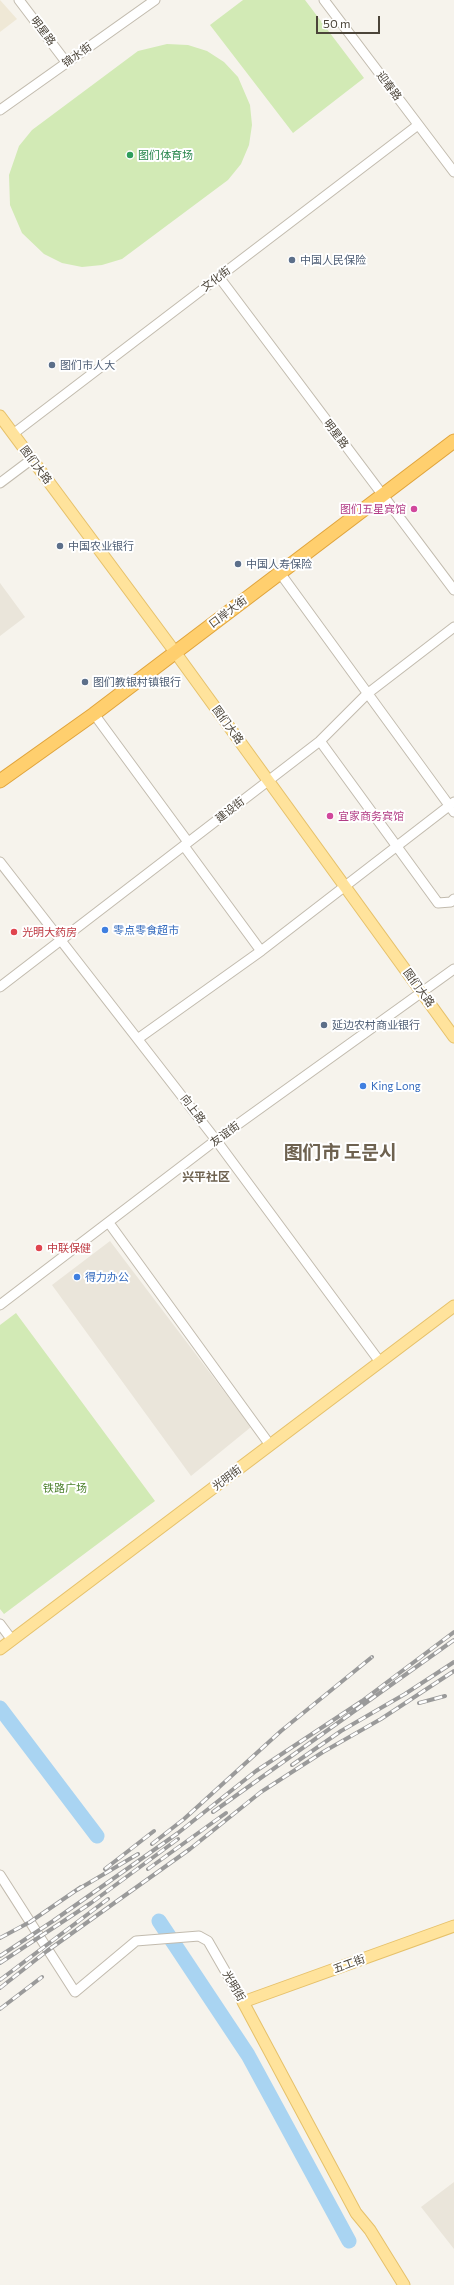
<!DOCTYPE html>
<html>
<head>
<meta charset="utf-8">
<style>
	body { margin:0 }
	#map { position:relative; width:454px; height:2285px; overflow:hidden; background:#f6f3ec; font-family:Commissioner,sans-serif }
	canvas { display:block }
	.scale { position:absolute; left:316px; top:16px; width:64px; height:18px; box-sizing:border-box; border:2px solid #4b4439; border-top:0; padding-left:5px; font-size:12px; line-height:14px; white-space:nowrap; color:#4b4439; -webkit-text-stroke:3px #fff; paint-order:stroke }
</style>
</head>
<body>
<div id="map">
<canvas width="454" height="2285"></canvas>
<div class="scale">50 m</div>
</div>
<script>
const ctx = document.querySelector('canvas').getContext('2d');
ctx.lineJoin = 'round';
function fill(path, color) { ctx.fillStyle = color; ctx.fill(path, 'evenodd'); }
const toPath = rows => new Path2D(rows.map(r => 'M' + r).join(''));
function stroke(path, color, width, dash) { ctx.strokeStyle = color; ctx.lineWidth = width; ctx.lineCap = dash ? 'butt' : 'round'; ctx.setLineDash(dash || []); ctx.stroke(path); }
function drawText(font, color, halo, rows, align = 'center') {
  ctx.font = font + ' Commissioner,"Noto Sans SC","Noto Sans KR",sans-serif'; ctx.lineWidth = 4; ctx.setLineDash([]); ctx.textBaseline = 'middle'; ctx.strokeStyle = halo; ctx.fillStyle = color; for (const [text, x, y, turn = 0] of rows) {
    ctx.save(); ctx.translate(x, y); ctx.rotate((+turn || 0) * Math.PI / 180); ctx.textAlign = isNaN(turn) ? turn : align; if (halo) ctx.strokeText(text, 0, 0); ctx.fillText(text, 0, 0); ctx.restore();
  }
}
const residential = toPath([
	[0,583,25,617,0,636],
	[110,1241,251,1427,191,1476,52,1285],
	[454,2182,454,2249,421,2207]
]);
const education = toPath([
	[0,0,17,19,0,32]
]);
const green = toPath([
	[243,0,305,0,364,78,293,133,210,25],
	[167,44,188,45,207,51,224,62,238,77,250,105,252,125,249,145,241,164,228,180,122,259,102,265,82,267,62,263,44,254,22,233,10,205,9,175,19,146,32,130,138,51],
	[16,1313,155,1501,4,1614,0,1609,0,1325]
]);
const river = toPath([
	[0,1708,97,1836],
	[159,1921,248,2055,349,2241]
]);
const minor = toPath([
	[19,0,66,62],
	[324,0,454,172],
	[0,110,155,0],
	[219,277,454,590],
	[13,434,418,125],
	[0,483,32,459],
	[280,573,454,812],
	[94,714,188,842],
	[320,741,438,903,451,902,454,899],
	[184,846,261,951],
	[0,862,216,1140,380,1362],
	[0,987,320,741,367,694,454,627],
	[139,1038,261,951,454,802],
	[109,1223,270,1445],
	[0,1305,216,1140,454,969],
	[0,1624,12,1640],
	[0,1875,75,1992,136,1941,199,1936,208,1941,243,2002]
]);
const major = toPath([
	[0,416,175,652,454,1037],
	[0,1649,454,1306],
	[404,2285,370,2230,356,2213,243,2002,454,1926]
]);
const highway = toPath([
	[0,781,94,714,454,441]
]);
const rail = toPath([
	[419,1703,445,1696],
	[292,1765,341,1731,405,1694,454,1662],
	[213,1812,454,1640],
	[152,1844,184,1819,281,1731,372,1657],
	[105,1869,154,1831],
	[148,1869,226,1813],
	[77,1890,138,1854],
	[0,1938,30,1922,81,1887],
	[0,1956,53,1921,178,1833,256,1771,362,1701,454,1632],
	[0,1963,91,1903,178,1839],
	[0,1980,108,1899],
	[0,1988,47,1951,190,1849,261,1792,323,1752,381,1719,454,1671],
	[0,2009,42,1977]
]);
const markers = [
	[130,155,4,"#2e9e5b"],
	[292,260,4,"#5c6f8a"],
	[52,365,4,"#5c6f8a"],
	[414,509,4,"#d1479c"],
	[60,546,4,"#5c6f8a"],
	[238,564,4,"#5c6f8a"],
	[85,682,4,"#5c6f8a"],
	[330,816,4,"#d1479c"],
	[105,930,4,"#3f7fe0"],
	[14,932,4,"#e0444e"],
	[324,1025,4,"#5c6f8a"],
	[363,1086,4,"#3f7fe0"],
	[39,1248,4,"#e0444e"],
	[77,1277,4,"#3f7fe0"]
];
const streetNames = [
	["明星路",43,31,53],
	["锦水街",77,55,-35],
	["迎春路",389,86,53],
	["文化街",216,279,-37],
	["明星路",336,434,53],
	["图们大路",36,465,53],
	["口岸大街",228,612,-37],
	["图们大路",228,725,54],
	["建设街",230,810,-38],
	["图们大路",419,988,54],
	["向上路",193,1109,53],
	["友谊街",225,1134,-36],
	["光明街",227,1478,-37],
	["五工街",349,1964,-20],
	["光明街",234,1986,60]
];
const leisureNames = [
	["图们体育场",138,155]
];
const serviceNames = [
	["中国人民保险",300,260],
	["图们市人大",60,365],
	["中国农业银行",68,546],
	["中国人寿保险",246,564],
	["图们教银村镇银行",93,682],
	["延边农村商业银行",332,1025]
];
const hotelNames = [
	["图们五星宾馆",406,509],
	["宜家商务宾馆",338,816,"left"]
];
const shopNames = [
	["零点零食超市",113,930],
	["King Long",371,1086],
	["得力办公",85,1277]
];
const healthNames = [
	["光明大药房",22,932],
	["中联保健",47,1248]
];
const parkNames = [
	["铁路广场",65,1488]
];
const neighbourhoodNames = [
	["兴平社区",206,1177]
];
const townNames = [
	["图们市 도문시",340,1153]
];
fill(residential, '#eae5da');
fill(education, '#efe8d6');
fill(green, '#d2eab5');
stroke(river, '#a9d4f2', 15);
stroke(minor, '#c2bbae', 11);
stroke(major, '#e6c16a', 13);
stroke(highway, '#e0a43c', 15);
stroke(minor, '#fff', 9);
stroke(major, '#ffe39c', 11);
stroke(highway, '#ffcf6e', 13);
stroke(rail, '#9a9a9a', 4);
stroke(rail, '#fff', 2.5, [8]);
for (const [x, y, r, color] of markers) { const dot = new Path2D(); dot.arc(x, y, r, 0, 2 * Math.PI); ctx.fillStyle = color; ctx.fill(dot); stroke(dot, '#fff', 1.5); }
drawText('11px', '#4b4439', '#fff', streetNames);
drawText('11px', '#27864d', '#fff', leisureNames, 'left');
drawText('11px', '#4e5e75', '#fff', serviceNames, 'left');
drawText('11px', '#b23c85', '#fff', hotelNames, 'right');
drawText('11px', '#366cbe', '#fff', shopNames, 'left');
drawText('11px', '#be3a42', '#fff', healthNames, 'left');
drawText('11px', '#4a7f2a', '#fff', parkNames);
drawText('bold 12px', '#6e6250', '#fff', neighbourhoodNames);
drawText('bold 19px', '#6e6250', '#fff', townNames);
</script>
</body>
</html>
